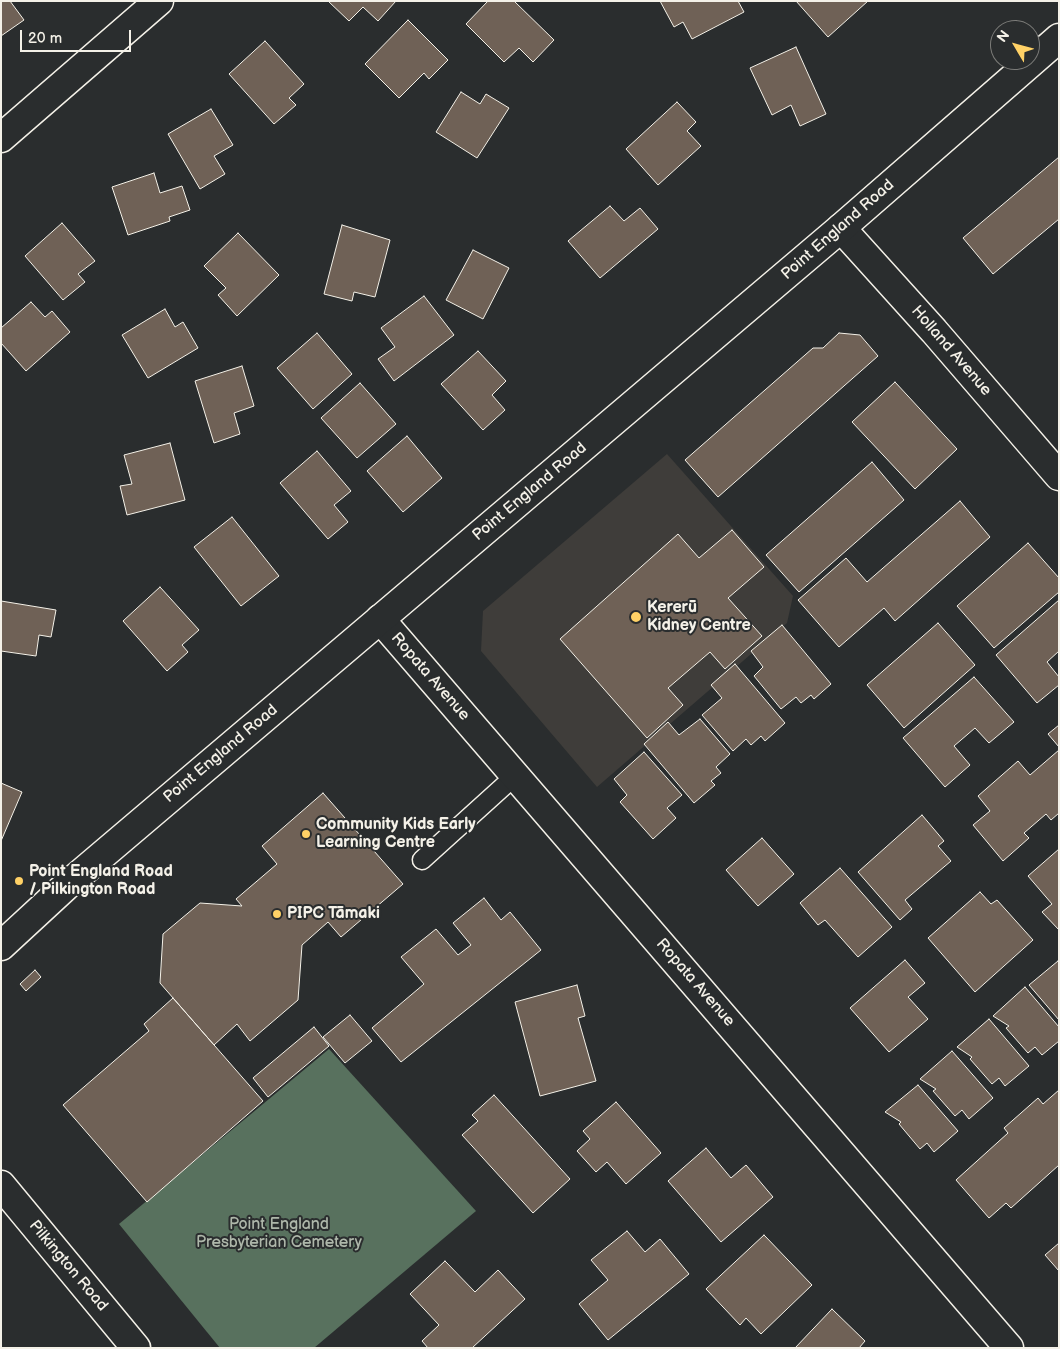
<!DOCTYPE html>
<html>
<head>
<meta charset="utf-8">
<style>
	body { margin:0 }
	#map { position:relative; width:1060px; height:1349px; overflow:hidden; background:#2a2d2e; font-family:"Balsamiq Sans",sans-serif }
	canvas { display:block }
	.frame { position:absolute; inset:0; border:2px solid #f4f1e8; pointer-events:none }
	.north { position:absolute; left:990px; top:20px; width:50px; height:50px; box-sizing:border-box; background:#2a2d2e; border:1px solid #7b7b78; border-radius:50%; rotate:307deg; font-size:14px; font-weight:700; line-height:20px; text-align:center; color:#f4f1e8 }
	.north::after { content:''; display:block; margin:auto; width:18px; height:22px; background:#ffd166; clip-path:polygon(50% 0,100% 100%,50% 72%,0 100%) }
	.scale { position:absolute; left:20px; top:30px; width:111px; height:22px; box-sizing:border-box; border:2px solid #f4f1e8; border-top:0; padding-left:6px; font-size:15px; line-height:18px; white-space:nowrap; color:#f4f1e8; -webkit-text-stroke:4px #2a2d2e; paint-order:stroke }
</style>
</head>
<body>
<div id="map">
<canvas width="1060" height="1349"></canvas>
<div class="frame"></div>
<div class="north">N</div>
<div class="scale">20 m</div>
</div>
<script>
const ctx = document.querySelector('canvas').getContext('2d');
ctx.lineJoin = 'round';
function fill(path, color) { ctx.fillStyle = color; ctx.fill(path, 'evenodd'); }
const toPath = rows => new Path2D(rows.map(r => 'M' + r).join(''));
function stroke(path, color, width, dash) { ctx.strokeStyle = color; ctx.lineWidth = width; ctx.lineCap = dash ? 'butt' : 'round'; ctx.setLineDash(dash || []); ctx.stroke(path); }
function drawText(font, color, halo, rows, align = 'center') {
  ctx.font = font + ' "Balsamiq Sans",sans-serif'; ctx.lineWidth = 4; ctx.setLineDash([]); ctx.textBaseline = 'middle'; ctx.strokeStyle = halo; ctx.fillStyle = color; for (const [text, x, y, turn = 0] of rows) {
    ctx.save(); ctx.translate(x, y); ctx.rotate((+turn || 0) * Math.PI / 180); ctx.textAlign = isNaN(turn) ? turn : align; if (halo) ctx.strokeText(text, 0, 0); ctx.fillText(text, 0, 0); ctx.restore();
  }
}
const built = toPath([
	[667,454,793,596,787,623,597,787,481,651,483,611]
]);
const green = toPath([
	[329,1049,476,1211,314,1348,220,1348,119,1224]
]);
const building = toPath([
	[1,1,10,1,24,20,1,36,1,1],
	[328,1,396,1,378,21,363,7,349,21,328,1],
	[488,1,514,1,554,40,533,62,519,48,504,62,466,24,488,1],
	[660,1,738,1,744,12,692,39,683,22,674,27,660,1],
	[796,1,868,1,828,37,796,1],
	[408,20,448,60,429,79,424,73,399,98,365,64,408,20],
	[265,41,304,84,289,98,296,105,274,124,229,74,265,41],
	[796,47,826,114,800,126,791,105,772,115,750,68,796,47],
	[461,92,480,104,486,94,509,108,477,158,436,132,461,92],
	[677,102,696,122,687,131,701,146,658,185,626,149,677,102],
	[211,109,233,145,214,156,225,174,200,189,168,134,211,109],
	[1059,157,1059,219,993,274,963,238,1059,157],
	[154,173,160,193,182,186,190,210,169,217,170,221,128,235,112,187,154,173],
	[610,206,624,221,640,208,658,229,600,278,568,241,610,206],
	[62,223,95,261,78,274,85,282,63,300,25,256,62,223],
	[342,225,390,240,375,297,354,292,352,301,324,294,342,225],
	[238,233,279,275,237,316,218,295,226,288,204,266,238,233],
	[473,250,509,268,483,319,446,300,473,250],
	[424,296,454,335,394,381,378,359,395,347,381,328,424,296],
	[31,302,45,317,52,311,70,332,26,371,1,343,1,328,31,302],
	[165,309,175,327,183,322,198,348,148,378,122,335,165,309],
	[317,333,352,374,313,409,277,368,317,333],
	[839,333,860,335,878,356,718,497,685,460,813,348,823,348,839,333],
	[478,351,506,381,492,395,505,410,483,430,441,384,478,351],
	[242,366,254,406,234,413,240,434,214,443,195,381,242,366],
	[895,382,957,449,915,489,852,422,895,382],
	[360,383,396,424,357,458,321,418,360,383],
	[407,436,442,478,403,512,367,471,407,436],
	[170,443,185,500,127,515,120,486,132,484,124,455,170,443],
	[317,451,351,491,334,505,348,522,328,539,280,483,317,451],
	[872,462,904,500,799,592,766,555,872,462],
	[960,501,990,537,895,621,884,608,839,647,798,600,846,558,867,582,960,501],
	[232,517,279,576,241,606,194,547,232,517],
	[732,530,764,567,728,598,762,636,725,669,710,652,668,688,683,705,647,738,560,639,678,534,699,558,732,530],
	[1028,543,1059,578,1059,592,994,648,957,606,1028,543],
	[160,587,199,630,182,645,188,652,167,671,123,621,160,587],
	[1059,600,1059,651,1047,662,1059,677,1059,685,1037,703,996,655,1059,600],
	[1,601,56,610,51,637,39,635,36,656,1,651,1,601],
	[938,623,975,665,904,728,867,685,938,623],
	[782,625,831,684,814,699,811,695,801,703,796,697,781,709,754,676,763,667,751,651,782,625],
	[735,664,785,723,765,741,761,736,751,745,746,739,733,751,702,715,722,698,711,685,735,664],
	[974,677,1014,722,989,743,975,728,954,746,970,765,945,787,903,738,974,677],
	[700,719,730,754,716,767,721,773,711,781,715,785,694,803,644,744,668,722,679,735,700,719],
	[1059,725,1059,747,1048,734,1059,725],
	[1059,750,1059,813,1051,820,1046,814,1024,833,1029,838,1003,861,973,825,990,811,978,796,1018,761,1030,775,1059,750],
	[644,752,682,795,667,808,676,818,653,839,620,802,627,795,614,779,644,752],
	[1,783,22,792,1,841,1,783],
	[323,793,403,884,341,937,328,922,302,945,298,1000,250,1041,237,1024,214,1045,160,983,163,934,200,903,242,906,236,899,277,864,262,846,323,793],
	[922,815,944,841,938,846,951,861,905,900,912,909,900,920,858,872,922,815],
	[762,838,794,874,758,906,726,870,762,838],
	[1059,849,1059,930,1042,912,1052,904,1028,876,1059,849],
	[840,868,892,927,858,957,825,920,818,925,800,903,840,868],
	[980,892,991,904,997,900,1033,940,975,992,928,938,980,892],
	[484,898,501,920,510,912,541,950,401,1062,372,1028,424,984,401,957,436,929,458,955,471,945,453,923,484,898],
	[905,960,925,983,908,997,928,1019,889,1052,850,1008,905,960],
	[1058,961,1059,962,1059,1020,1029,985,1058,961],
	[35,970,41,977,26,991,20,984,35,970],
	[577,985,585,1016,578,1018,596,1081,540,1096,515,1002,577,985],
	[1025,987,1059,1027,1059,1041,1042,1055,1035,1047,1028,1053,1006,1028,1009,1026,993,1016,1025,987],
	[173,998,263,1101,147,1202,63,1105,149,1031,144,1024,173,998],
	[350,1015,372,1041,345,1063,323,1037,350,1015],
	[989,1019,1029,1066,1005,1086,999,1078,992,1084,970,1059,972,1057,957,1047,989,1019],
	[314,1027,329,1046,268,1097,253,1078,314,1027],
	[952,1051,993,1098,969,1119,962,1110,955,1116,933,1091,936,1089,920,1079,952,1051],
	[918,1085,958,1131,934,1152,927,1143,920,1149,899,1124,901,1122,885,1112,918,1085],
	[1059,1090,1059,1165,1011,1208,1006,1203,989,1218,956,1180,1008,1133,1004,1128,1038,1098,1043,1104,1059,1090],
	[494,1095,570,1179,533,1213,462,1135,478,1121,472,1115,494,1095],
	[616,1102,661,1153,626,1184,607,1162,596,1172,577,1151,590,1139,583,1131,616,1102],
	[706,1148,731,1178,746,1165,773,1197,721,1242,668,1181,706,1148],
	[627,1231,645,1252,660,1239,689,1274,608,1340,579,1304,608,1280,591,1260,627,1231],
	[764,1235,812,1285,761,1334,746,1318,740,1325,706,1289,764,1235],
	[1059,1243,1059,1271,1045,1255,1059,1243],
	[445,1261,475,1292,498,1270,525,1299,472,1348,428,1348,422,1341,439,1325,410,1294,445,1261],
	[832,1309,865,1341,859,1348,795,1348,832,1309]
]);
const service = toPath([
	[422,860,516,775]
]);
const minor = toPath([
	[1,138,159,1],
	[841,228,934,331,1059,476],
	[380,619,1009,1348]
]);
const tertiary = toPath([
	[1,946,66,886,841,228,1059,38],
	[1,1185,136,1348]
]);
const markers = [
	[636,617,6,"#ffd166"],
	[306,834,5,"#ffd166"],
	[19,881,5,"#ffd166"],
	[277,914,5,"#ffd166"]
];
const streetNames = [
	["Point England Road",838,230,-41],
	["Holland Avenue",951,351,49],
	["Point England Road",530,492,-40],
	["Ropata Avenue",430,677,49],
	["Point England Road",221,754,-40],
	["Ropata Avenue",695,983,49],
	["Pilkington Road",68,1266,50]
];
const poiNames = [
	["Kererū",647,608],
	["Kidney Centre",647,626],
	["Community Kids Early",316,825],
	["Learning Centre",316,843],
	["Point England Road",29,872],
	["/ Pilkington Road",29,890],
	["PIPC Tāmaki",287,914]
];
const parkNames = [
	["Point England",279,1225],
	["Presbyterian Cemetery",279,1243]
];
fill(built, '#3f3d3a');
fill(green, '#58715e');
fill(building, '#6f6156');
stroke(building, '#f4f1e8', 1);
stroke(service, '#f4f1e8', 21);
stroke(minor, '#f4f1e8', 31);
stroke(tertiary, '#f4f1e8', 31);
stroke(service, '#2a2d2e', 18);
stroke(minor, '#2a2d2e', 28);
stroke(tertiary, '#2a2d2e', 28);
for (const [x, y, r, color] of markers) { const dot = new Path2D(); dot.arc(x, y, r, 0, 2 * Math.PI); ctx.fillStyle = color; ctx.fill(dot); stroke(dot, '#2a2d2e', 2); }
drawText('16px', '#f4f1e8', '#2a2d2e', streetNames);
drawText('bold 16px', '#f4f1e8', '#2a2d2e', poiNames, 'left');
drawText('16px', '#aeb7aa', '#2a2d2e', parkNames);
</script>
</body>
</html>
